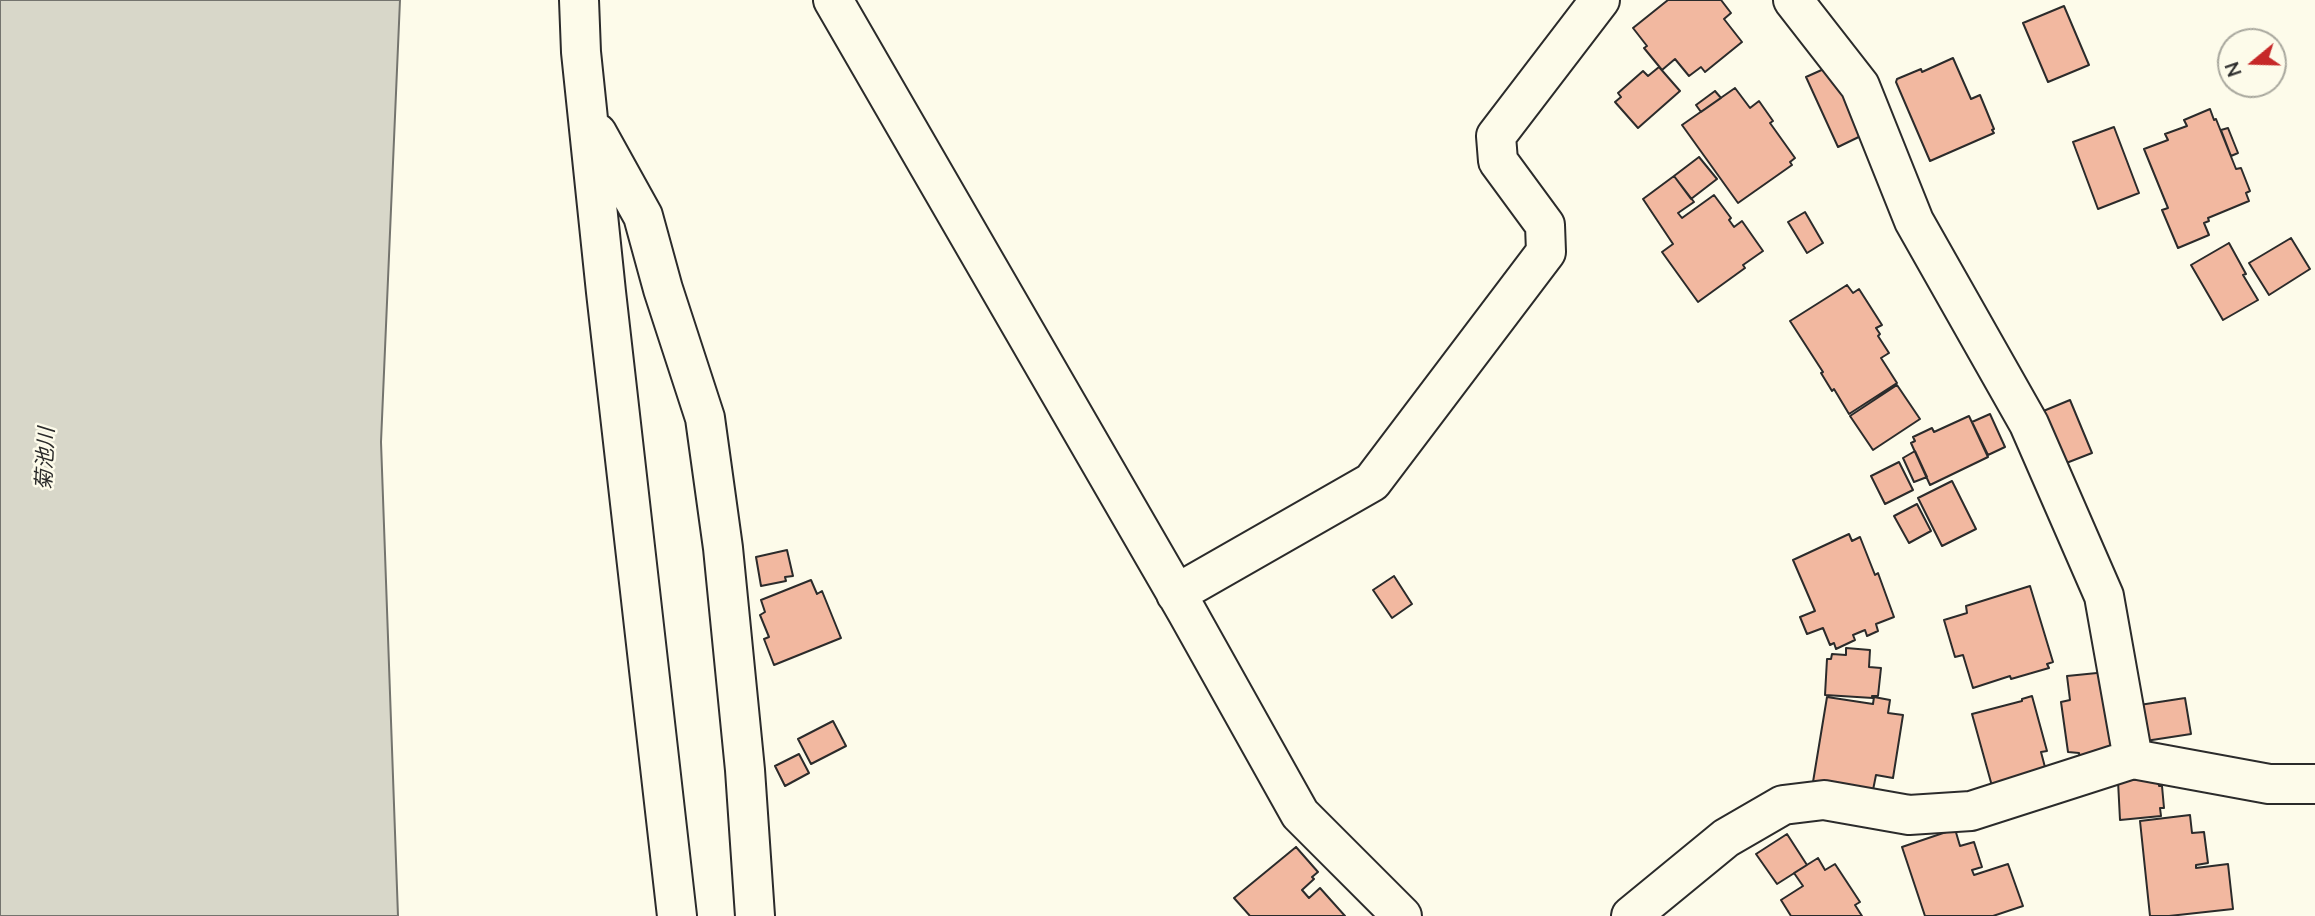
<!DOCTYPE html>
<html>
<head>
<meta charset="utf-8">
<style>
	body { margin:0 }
	#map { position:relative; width:2315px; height:916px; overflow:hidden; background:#fdfbea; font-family:"Nunito Sans",sans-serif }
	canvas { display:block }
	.north { position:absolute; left:2217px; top:28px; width:70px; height:70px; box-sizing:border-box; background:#fdfbea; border:2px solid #a9a89e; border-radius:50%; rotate:251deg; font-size:19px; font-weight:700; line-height:28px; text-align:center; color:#2b2b2b }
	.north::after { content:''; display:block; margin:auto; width:24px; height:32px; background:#c62828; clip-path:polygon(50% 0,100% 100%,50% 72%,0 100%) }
</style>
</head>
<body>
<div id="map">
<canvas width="2315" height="916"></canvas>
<div class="north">N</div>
</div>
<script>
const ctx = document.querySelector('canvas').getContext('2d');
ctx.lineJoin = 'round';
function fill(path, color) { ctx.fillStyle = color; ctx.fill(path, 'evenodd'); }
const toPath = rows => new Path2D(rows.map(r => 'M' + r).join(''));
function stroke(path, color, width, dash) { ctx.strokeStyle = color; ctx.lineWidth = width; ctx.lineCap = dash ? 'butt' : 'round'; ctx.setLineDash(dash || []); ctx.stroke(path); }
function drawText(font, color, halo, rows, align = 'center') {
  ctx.font = font + ' "Nunito Sans","Noto Sans JP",sans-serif'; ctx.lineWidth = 5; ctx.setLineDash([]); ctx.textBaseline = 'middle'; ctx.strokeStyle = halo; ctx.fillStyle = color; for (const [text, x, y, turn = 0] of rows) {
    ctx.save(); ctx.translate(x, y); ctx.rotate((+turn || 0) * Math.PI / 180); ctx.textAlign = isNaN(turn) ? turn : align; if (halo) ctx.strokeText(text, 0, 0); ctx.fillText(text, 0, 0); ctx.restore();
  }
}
const water = toPath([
	[0,0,400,0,381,442,398,916,0,916,0,0]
]);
const building = toPath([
	[1668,0,1721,0,1731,13,1724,19,1742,42,1705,72,1701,67,1689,76,1675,59,1662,70,1644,48,1647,46,1633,28,1668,0],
	[2064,6,2089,65,2048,82,2023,23,2064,6],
	[1953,58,1971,99,1980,95,1994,129,1992,130,1994,133,1930,161,1896,82,1897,79,1921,69,1922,72,1953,58],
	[1835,64,1867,133,1838,147,1806,77,1835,64],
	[1659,67,1680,91,1638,128,1615,102,1621,97,1618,93,1643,71,1648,76,1659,67],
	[1735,88,1750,108,1759,101,1773,121,1770,123,1795,158,1790,162,1792,165,1738,203,1682,125,1735,88],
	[1715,91,1721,98,1701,112,1696,105,1715,91],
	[2210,109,2214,120,2216,119,2236,169,2241,168,2250,191,2246,193,2249,201,2208,218,2209,221,2204,223,2209,235,2178,248,2162,210,2168,208,2144,149,2168,140,2165,134,2187,126,2184,120,2210,109],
	[2114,127,2139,193,2098,209,2073,142,2114,127],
	[2228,128,2238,153,2231,156,2221,130,2228,128],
	[1699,157,1717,179,1691,199,1674,176,1699,157],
	[1674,176,1694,202,1678,213,1682,218,1714,195,1731,218,1729,220,1734,227,1742,221,1763,251,1743,265,1745,268,1698,302,1662,252,1673,244,1643,199,1674,176],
	[1805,212,1823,243,1807,253,1788,222,1805,212],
	[2291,238,2310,269,2269,295,2249,263,2291,238],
	[2229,243,2246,274,2243,275,2258,300,2223,320,2191,265,2229,243],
	[1847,285,1853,293,1859,289,1882,325,1876,328,1880,334,1878,336,1889,353,1881,358,1897,383,1849,414,1834,389,1832,391,1821,373,1823,372,1790,321,1847,285],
	[1897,385,1920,419,1873,450,1850,416,1897,385],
	[2070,400,2092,453,2056,467,2041,412,2070,400],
	[1990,414,2005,447,1988,455,1972,422,1990,414],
	[1969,416,1988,457,1930,485,1911,443,1915,441,1913,437,1932,428,1934,432,1969,416],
	[1915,451,1927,477,1914,482,1903,458,1915,451],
	[1899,462,1913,490,1885,504,1871,476,1899,462],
	[1952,481,1976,529,1942,546,1918,498,1952,481],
	[1917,504,1931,531,1909,543,1894,516,1917,504],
	[1849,534,1852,541,1860,537,1875,575,1878,573,1894,617,1876,624,1878,631,1867,636,1865,630,1853,635,1855,640,1836,649,1834,643,1830,645,1823,628,1807,634,1800,617,1815,611,1793,560,1849,534],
	[787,550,793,576,785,577,786,581,761,586,756,557,787,550],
	[1394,576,1412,604,1392,618,1373,590,1394,576],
	[811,580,817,594,822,591,841,638,774,665,764,639,769,637,760,615,765,612,761,600,811,580],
	[2030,586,2053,662,2047,664,2049,668,2011,679,2010,676,1973,688,1963,655,1955,657,1944,620,1967,613,1966,606,2030,586],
	[1846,648,1870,650,1869,667,1881,668,1878,696,1872,696,1873,698,1825,695,1827,659,1831,659,1832,654,1846,655,1846,648],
	[2107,672,2117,748,2094,751,2095,758,2080,760,2079,753,2068,752,2061,702,2070,700,2067,676,2107,672],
	[2032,696,2047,751,2041,752,2046,771,1992,786,1972,714,2022,701,2022,699,2032,696],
	[1827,697,1873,704,1874,697,1890,700,1888,713,1903,715,1893,778,1876,775,1872,795,1856,789,1813,782,1827,697],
	[2185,698,2191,734,2139,742,2133,706,2185,698],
	[833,721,846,746,811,764,798,739,833,721],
	[799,754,809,773,785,786,775,766,799,754],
	[2158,778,2159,786,2162,786,2164,808,2160,808,2161,816,2120,820,2118,781,2158,778],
	[2190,815,2192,833,2204,832,2208,863,2196,865,2196,868,2228,864,2233,909,2169,916,2150,916,2140,821,2190,815],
	[1955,829,1960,846,1974,842,1982,867,1972,870,1974,875,2008,864,2023,906,1993,916,1925,916,1902,847,1955,829],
	[1787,834,1807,865,1777,884,1756,854,1787,834],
	[1296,847,1318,872,1312,877,1314,879,1302,890,1309,898,1320,888,1345,916,1250,916,1234,898,1296,847],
	[1818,858,1825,870,1835,864,1860,902,1855,905,1862,916,1791,916,1781,900,1803,886,1794,873,1818,858]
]);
const minor = toPath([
	[579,0,581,52,606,292,677,916],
	[833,0,1187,612,1300,814,1402,916],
	[1793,0,1860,86,1914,221,2029,424,2104,596,2133,759],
	[597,133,643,216,663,289,705,418,723,548,745,770,755,916],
	[1176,594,1372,482,1546,252,1545,225,1498,161,1496,136,1600,0],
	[1631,916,1726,838,1783,805,1824,800,1909,815,1971,811,2133,759,2269,784,2315,784]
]);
const waterNames = [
	["菊池川",47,459,-87]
];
fill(water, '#d8d7c9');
stroke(water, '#74746e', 2);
fill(building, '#f2b8a0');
stroke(building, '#2b2b2b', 2);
stroke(minor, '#2b2b2b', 42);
stroke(minor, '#fdfbea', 38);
drawText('italic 21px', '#2b2b2b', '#fdfbea', waterNames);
</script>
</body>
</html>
